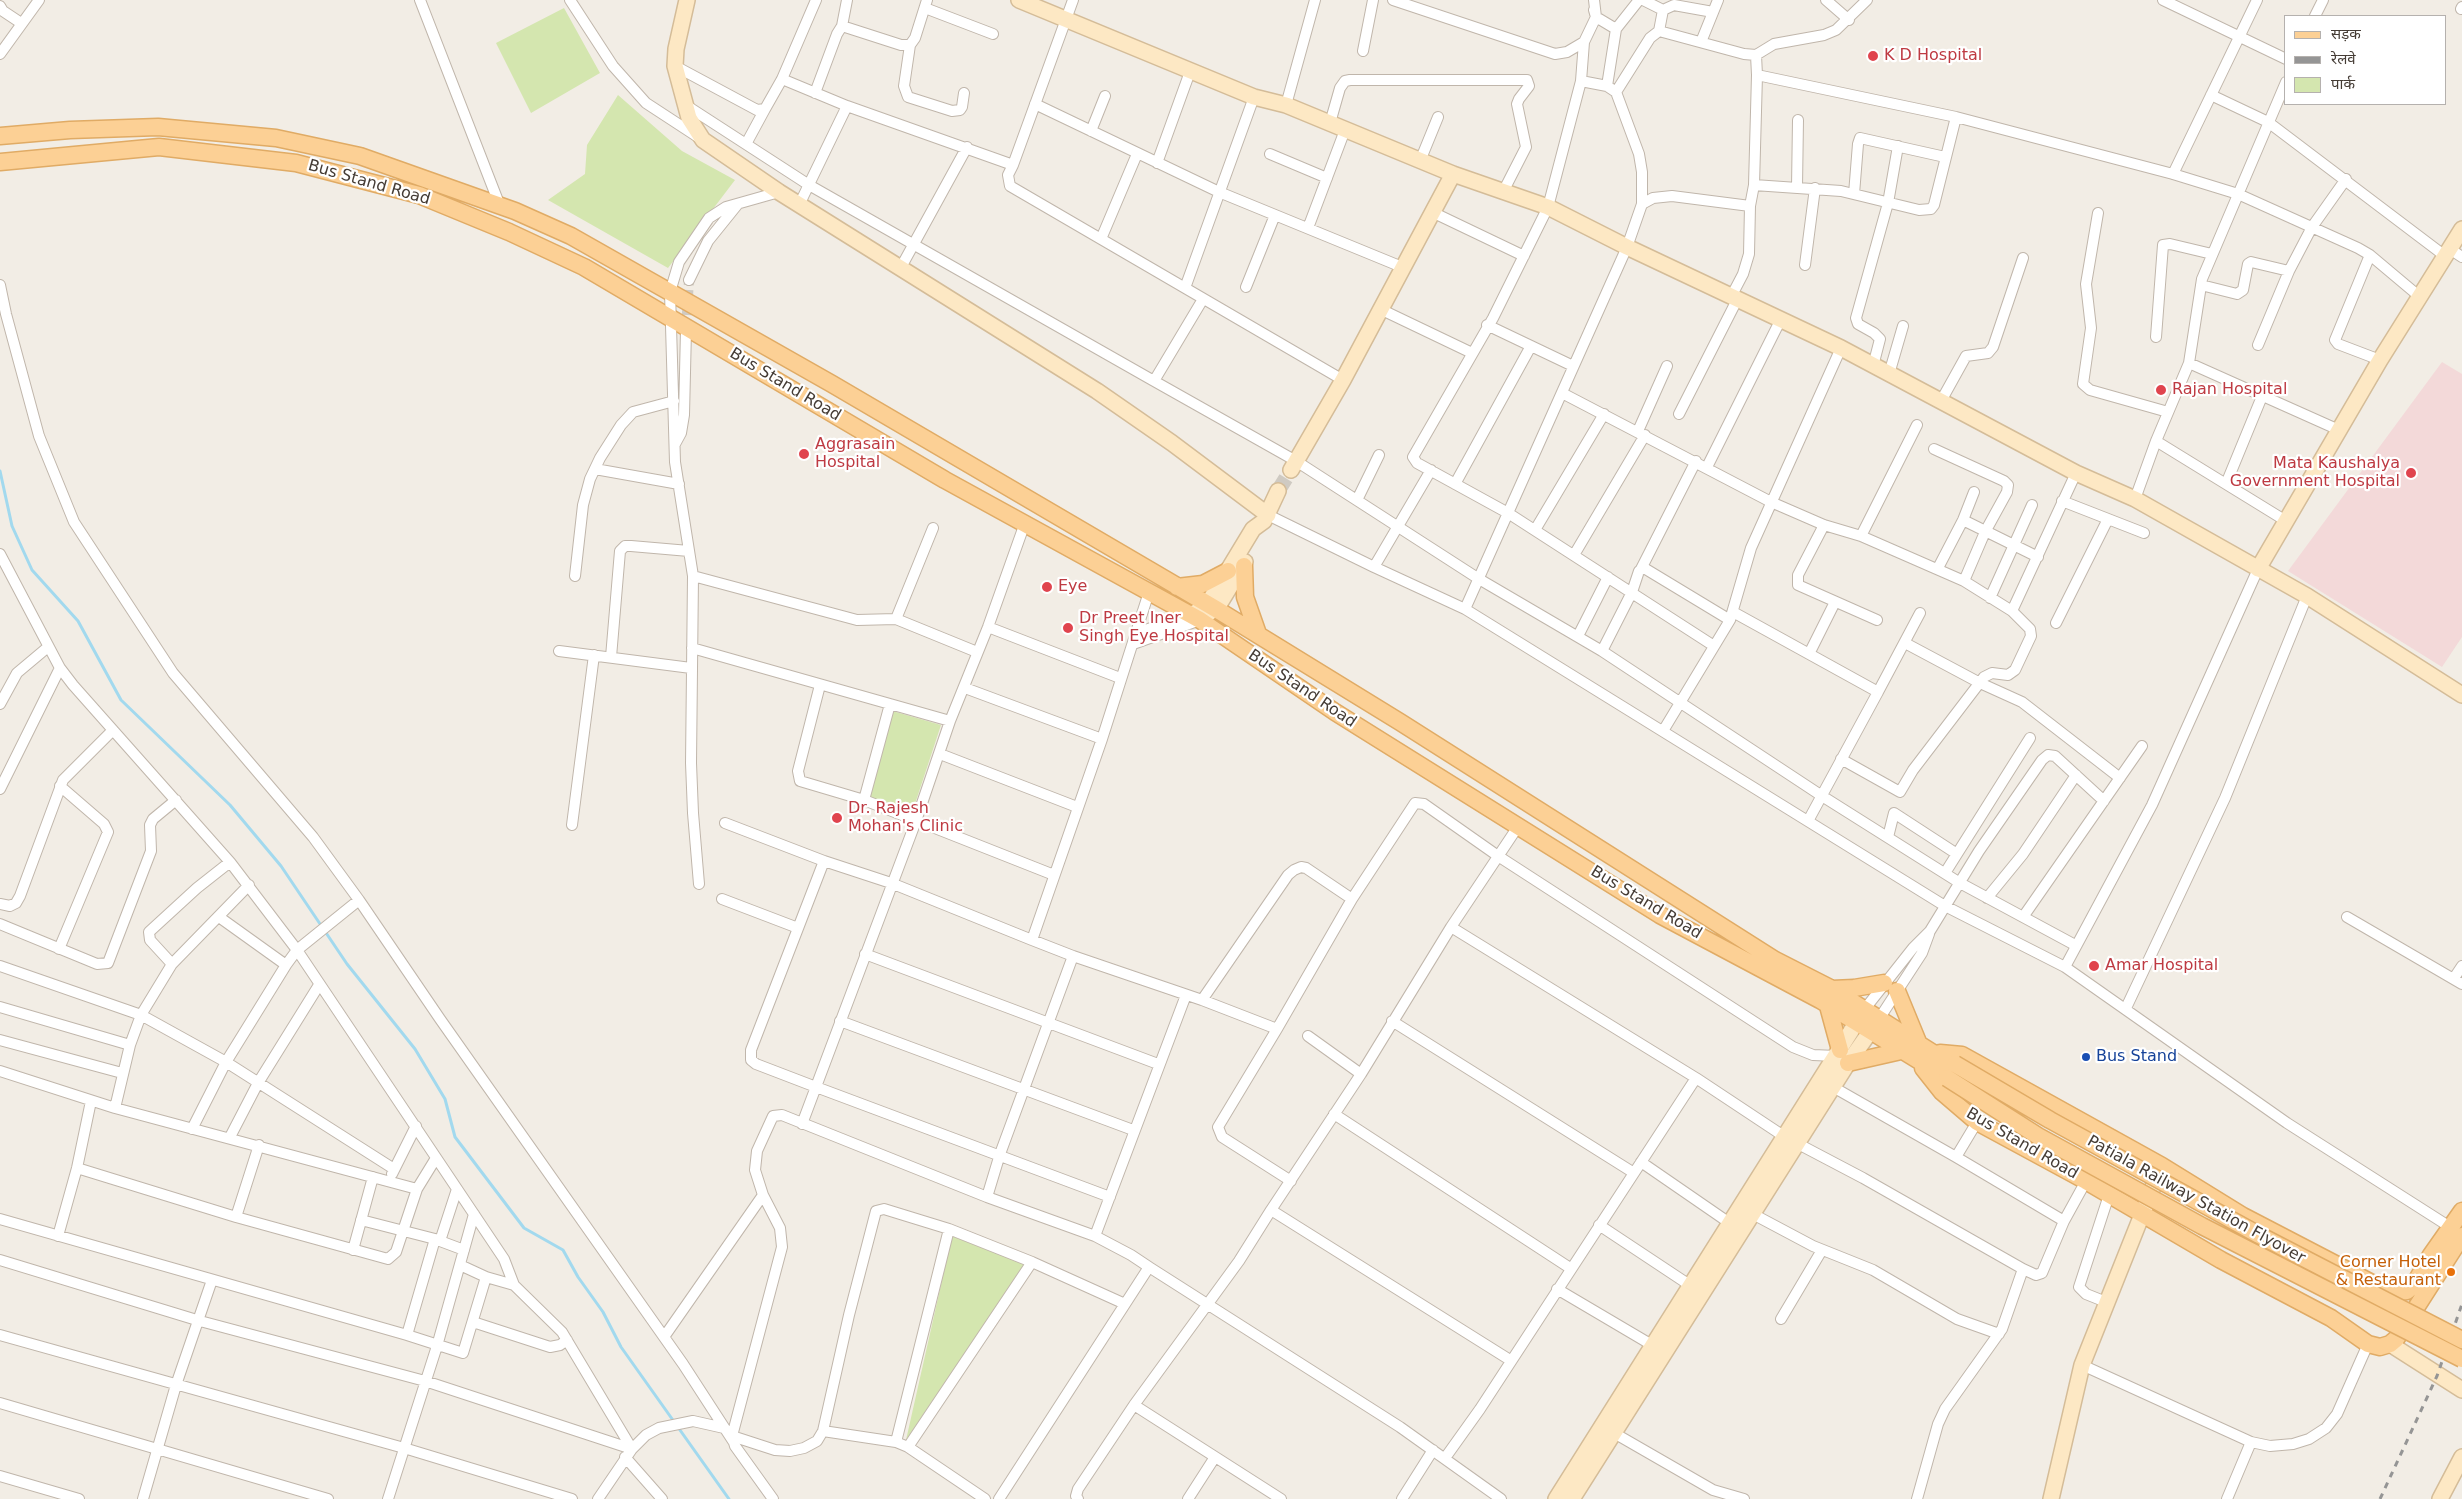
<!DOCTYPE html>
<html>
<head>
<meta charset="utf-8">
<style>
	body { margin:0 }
	#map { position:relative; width:2462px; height:1499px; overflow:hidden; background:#f2ede5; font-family:"DejaVu Sans","Noto Sans Devanagari",sans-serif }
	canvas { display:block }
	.legend { position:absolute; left:2284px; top:15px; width:162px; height:90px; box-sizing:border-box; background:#fff; border:1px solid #b5b1ae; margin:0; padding:6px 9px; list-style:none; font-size:15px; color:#453c35 }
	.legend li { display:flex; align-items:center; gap:10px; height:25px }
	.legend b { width:25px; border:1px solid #b5b1ae }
</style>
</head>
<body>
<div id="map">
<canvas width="2462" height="1499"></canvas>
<ul class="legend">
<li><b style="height:6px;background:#fcd095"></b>सड़क</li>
<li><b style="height:6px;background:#959595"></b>रेलवे</li>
<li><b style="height:14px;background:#d4e6af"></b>पार्क</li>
</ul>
</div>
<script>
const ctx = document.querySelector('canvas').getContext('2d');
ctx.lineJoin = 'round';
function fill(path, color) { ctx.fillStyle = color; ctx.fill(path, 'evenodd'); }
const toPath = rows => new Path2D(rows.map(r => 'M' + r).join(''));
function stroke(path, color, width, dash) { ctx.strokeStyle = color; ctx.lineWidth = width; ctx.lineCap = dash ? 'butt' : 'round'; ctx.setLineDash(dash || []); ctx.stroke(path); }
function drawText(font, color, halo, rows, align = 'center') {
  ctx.font = font + ' "DejaVu Sans",sans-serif'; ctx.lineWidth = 4.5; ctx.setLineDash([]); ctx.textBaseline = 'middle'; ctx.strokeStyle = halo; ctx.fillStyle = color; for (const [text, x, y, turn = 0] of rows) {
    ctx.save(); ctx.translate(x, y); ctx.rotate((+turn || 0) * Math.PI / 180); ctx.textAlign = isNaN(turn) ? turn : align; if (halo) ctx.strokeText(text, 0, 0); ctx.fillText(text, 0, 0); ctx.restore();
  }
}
const medical = toPath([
	[2442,362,2462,374,2462,637,2442,667,2288,571]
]);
const green = toPath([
	[564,8,600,73,531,113,496,43],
	[618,95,682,151,735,180,668,268,548,200,585,174,587,145],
	[889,710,941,725,912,813,868,797],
	[952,1236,1025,1264,906,1440]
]);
const stream = toPath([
	[0,471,12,526,32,570,78,621,121,700,230,805,281,866,347,964,415,1049,445,1099,455,1137,524,1228,563,1250,578,1277,603,1312,621,1347,729,1499]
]);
const streetTunnel = toPath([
	[686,330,689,280]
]);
const secondaryTunnel = toPath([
	[1278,491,1291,470]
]);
const street = toPath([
	[420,0,500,206],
	[570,0,613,66,646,103,698,137],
	[1393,0,1555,54,1567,52,1584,42],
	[1594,0,1596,17,1584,42,1581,81,1548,207,1493,318,1413,457,1417,463,1508,513,1714,646],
	[1643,0,1663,10,1659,31],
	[1826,0,1849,20],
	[2163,0,2286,59],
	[0,6,3,11,21,23],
	[925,8,993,34],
	[2461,9,2462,7],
	[1594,10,1596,17,1616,29],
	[1663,10,1674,5,1713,12],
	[2315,16,2323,0],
	[842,26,847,0],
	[1701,42,1718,0],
	[910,45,904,86,908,97,952,111,960,110,962,107,964,93],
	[1363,51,1373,0],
	[0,54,39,0],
	[1756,55,1757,75],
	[675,66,757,110,765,109,782,79,816,0],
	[782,79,847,106,1013,165,1073,0],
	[1581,81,1607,86,1616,92,1650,38,1659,31,1744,54,1756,55,1774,44,1824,35,1836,30,1867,0],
	[1607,86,1616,29,1639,0],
	[1616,92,1639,154,1642,172,1642,204],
	[815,93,837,34,842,26,901,45,910,45,915,38,927,0],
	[2211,95,2268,122,2445,256],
	[684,104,809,185,1154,381],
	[1035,104,1219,192,1402,267],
	[1286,105,1315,0],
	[1330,123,1340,88,1345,81,1350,80,1527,80,1529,86,1519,99,1517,104,1526,147,1504,190],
	[1091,131,1105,96],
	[746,144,765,109],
	[1270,154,1327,178],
	[1420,161,1438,117],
	[1157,163,1191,69],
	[1013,165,1008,175,1010,186,1343,380],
	[2173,174,2257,0],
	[1754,185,1841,191,1919,210,1931,209,1934,205,1956,117],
	[1797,187,1798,120],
	[1854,194,1858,144,1860,138,1945,157],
	[800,203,847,106],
	[1432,212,1524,256],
	[2098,213,2086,284,2091,328,2083,384,2090,390,2168,412],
	[1308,228,1345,130],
	[1101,239,1137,154],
	[2450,249,2462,257],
	[2370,255,2335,340,2338,344,2380,360],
	[1805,265,1815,188],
	[900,269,967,147],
	[689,280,708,241,737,205],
	[0,285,6,314,39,436,74,522,173,673,313,837,359,900,440,1019,683,1364,733,1441],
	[2201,285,2237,294,2243,290,2248,264,2251,262,2289,271],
	[1246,287,1275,215],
	[1185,288,1254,97],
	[1732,295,1743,274,1749,254,1750,206],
	[1203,299,1154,381,1296,461,1479,579,1602,651,1822,796,1960,883,2075,945],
	[1380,309,1472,353],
	[1487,325,1573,366],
	[2156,337,2163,245,2170,244,2212,254],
	[2258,345,2289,271,2312,227,2346,179],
	[2189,363,2339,430],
	[1873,366,1880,339,1874,333,1858,324,1856,318,1888,203,1898,146],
	[1889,374,1903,326],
	[1562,393,1771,502,1824,525,1861,536,1917,425],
	[1941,401,1966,356,1988,353,1993,347,2023,258],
	[1679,414,1738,298],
	[1638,431,1667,366],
	[2156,441,2286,521],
	[675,444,681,433,684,415,686,330],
	[1934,449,2004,481,2008,485,2007,492,1985,532,1964,581],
	[1707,467,1781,319],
	[595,469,679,484],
	[1455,484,1531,346],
	[2226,484,2263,394],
	[2135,499,2156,441,2189,363,2202,279,2286,82],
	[1357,500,1379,455],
	[2062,501,2144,533],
	[1268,515,1374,567,1465,609,1945,906,2065,967,2152,805,2258,569],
	[1963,520,2038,557],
	[1824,525,1798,575,1798,585,1877,620],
	[1535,530,1604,414],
	[0,554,60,668,73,685,230,862,297,950,504,1259,514,1285,562,1332,632,1449],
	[1574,555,1645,435],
	[1374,567,1431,470],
	[1938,568,1963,520,1974,492],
	[1641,569,1696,461],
	[575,576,583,505,590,479,600,458,621,425,633,412,674,401],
	[693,576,857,620,896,619,977,652],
	[1990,598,2032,505],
	[1465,609,1627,247,1642,204,1653,198,1672,196,1750,206,1754,185,1757,75,1956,117,2173,174,2238,194,2358,248,2370,255,2420,297],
	[2012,611,2076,473],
	[1733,612,1878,692,1920,613],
	[896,619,933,528],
	[2056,623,2108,519],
	[988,627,1120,678],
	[1136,633,1191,615],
	[1578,636,1608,577],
	[1905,643,1980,683,2022,702,2120,778],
	[1133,644,1200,620],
	[692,648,950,721],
	[559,651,691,668],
	[1602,651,1632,592,1639,571,1644,568,1730,620],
	[1809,654,1835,602],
	[611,657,620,551,625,546,631,546,689,551],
	[820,685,798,771,800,781,864,800,1054,875],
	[965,688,1102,739],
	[0,704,17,673,48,647],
	[1663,731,1730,620,1751,548,1841,348],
	[940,754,1077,807],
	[1841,759,1900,792,1913,770,1984,677,1992,673,2008,675,2015,670,2031,636,2030,629,2012,611,1964,581,1861,536],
	[0,789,60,668],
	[864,800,890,704],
	[1808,821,1878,692],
	[725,823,824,861,891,883,1032,940],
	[572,825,594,655],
	[1888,837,1894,813,1957,854],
	[824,861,751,1050,751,1060,756,1064,816,1087,1110,1197],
	[1945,873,2030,738],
	[699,884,693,813,691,763,693,576,675,462,670,292,679,262,709,218,726,207,779,192],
	[249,885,172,964,141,1015,226,1062,394,1169],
	[1987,898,2023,854,2076,775],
	[722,899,798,928],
	[0,904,10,906,16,903,20,896,63,780,113,730],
	[219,917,286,965],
	[2023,917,2142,746],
	[2347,917,2462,984],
	[0,924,97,964,108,963,151,851,150,825,153,819,176,800],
	[59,949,108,832,104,824,60,786],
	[865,954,1158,1064],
	[1073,956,1202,1000,1277,1029],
	[172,964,150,940,149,932,197,888,230,862],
	[0,966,141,1015,130,1045,0,1007],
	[2065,967,2287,1123,2450,1227],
	[2454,978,2462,966],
	[1202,1000,1288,875,1294,870,1301,867,1306,868,1352,899],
	[2126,1008,2225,798,2307,596],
	[1864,1010,1913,948,1930,931,1979,851,2042,760,2048,755,2055,756,2104,801],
	[1879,1019,1922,953,1929,934],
	[840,1021,1133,1130],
	[1392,1021,1634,1173],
	[1308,1036,1361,1074],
	[0,1040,122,1073],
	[0,1071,115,1108,417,1189],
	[1696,1078,1785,1137,1863,1178,2023,1269],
	[1833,1087,1956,1157,2064,1221],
	[115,1108,130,1045],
	[1334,1114,1570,1268],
	[802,1124,916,821,950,721,988,627,1025,523],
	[192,1129,226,1062,286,965,297,950,359,900],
	[230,1137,258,1083,319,985],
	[1956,1157,1977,1122],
	[1641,1162,1731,1224],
	[77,1168,236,1217,388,1259,396,1252,417,1189,436,1158],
	[392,1174,416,1126],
	[1291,1181,1222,1137,1218,1127,1277,1029,1352,899,1415,803,1424,804,1498,856,1793,1047,1813,1055,1836,1056],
	[987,1197,1000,1154,1073,956,1032,940,1102,739,1149,592],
	[1271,1210,1510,1360],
	[1749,1212,1813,1246,1873,1270,1957,1319,1999,1334],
	[236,1217,259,1145],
	[0,1219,407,1335,435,1239,440,1241,457,1189],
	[361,1220,435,1239],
	[1599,1225,1691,1286],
	[58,1236,77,1168,91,1101],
	[1095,1236,1186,995],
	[440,1241,464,1250],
	[353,1250,373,1177],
	[0,1260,200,1321,425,1381,632,1449],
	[460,1265,486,1277,514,1285],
	[1557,1289,1657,1348],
	[2106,1302,2086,1294,2079,1287,2109,1195],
	[1781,1319,1822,1250],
	[473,1322,550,1347,560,1345,567,1340],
	[0,1335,404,1448,572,1499],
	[407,1335,463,1353,486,1277],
	[664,1337,763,1195],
	[2082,1365,2251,1442],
	[0,1403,328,1499],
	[1134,1405,1239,1261,1271,1210,1361,1074,1451,927,1519,825],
	[823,1431,896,1442,908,1447,985,1499],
	[1614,1433,1713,1490,1744,1499],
	[732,1436,775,1450,790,1451,804,1448,817,1441,823,1431,849,1315,876,1211,884,1209,949,1229,1032,1262],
	[896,1442,949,1229],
	[908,1447,1032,1262,1125,1304],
	[625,1457,662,1499],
	[1445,1458,1480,1409,1696,1078,1451,927],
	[0,1476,79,1499],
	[143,1499,176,1385,212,1280],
	[388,1499,437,1346,474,1214],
	[598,1499,632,1449,646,1435,659,1428,693,1421,724,1428],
	[773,1499,735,1446,732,1436,782,1247,780,1228,763,1195,755,1170,757,1151,773,1116,782,1115,987,1197,1095,1236,1131,1255,1149,1267],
	[999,1499,1149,1267,1400,1427,1501,1499],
	[1078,1499,1076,1496,1078,1489,1134,1405,1281,1499],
	[1188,1499,1215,1457],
	[1402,1499,1433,1450],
	[1917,1499,1938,1424,1945,1409,2002,1329,2023,1269,2036,1275,2042,1273,2064,1221,2086,1181],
	[2227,1499,2251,1442,2270,1446,2293,1444,2309,1439,2326,1428,2337,1414,2368,1344]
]);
const secondary = toPath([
	[687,0,676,49,675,66,689,118,703,140,779,192,1097,391,1172,443,1268,515],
	[1019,0,1254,97,1286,105,1453,174,1548,207,1627,247,1841,348,2076,473,2135,499,2307,596,2462,695],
	[1291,470,1343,380,1453,174],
	[2258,569,2380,360,2462,229],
	[1208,614,1220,603,1245,562],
	[1191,615,1207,605,1253,529,1264,521,1278,491],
	[2390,1344,2462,1390],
	[1556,1499,1863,1012],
	[1572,1499,1848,1063,1877,1022],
	[2051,1499,2082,1365,2161,1167],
	[2440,1499,2462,1457]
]);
const primary = toPath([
	[0,136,70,130,158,127,276,138,360,156,515,211,571,236,832,384,1216,609,1400,722,1775,960,1832,989,1933,1053,1955,1064],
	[0,162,159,147,296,163,419,195,509,232,584,267,945,480,1200,620,1335,712,1660,915,1820,1000,1947,1078],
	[1244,566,1245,597,1258,634],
	[1177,587,1203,584,1228,571],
	[1832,989,1854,988,1884,983],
	[1897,991,1918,1042],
	[1828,1006,1840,1050],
	[1940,1053,1962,1055,2162,1166,2243,1216,2391,1293,2407,1291,2414,1285,2431,1255,2462,1211],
	[1848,1063,1901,1051],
	[1923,1068,1942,1092,1977,1122,2086,1181,2221,1260,2331,1318,2368,1344,2380,1347,2390,1344,2396,1339,2462,1236]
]);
const rail = toPath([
	[2380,1499,2437,1376,2462,1304]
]);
const primaryBridge = toPath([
	[1955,1064,2050,1120,2259,1235,2462,1340],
	[1947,1078,2038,1136,2202,1226,2462,1359]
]);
const markers = [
	[1873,56,6,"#e0444e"],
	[2161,390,6,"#e0444e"],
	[804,454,6,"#e0444e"],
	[2411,473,6,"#e0444e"],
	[1047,587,6,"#e0444e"],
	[1068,628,6,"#e0444e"],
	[837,818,6,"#e0444e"],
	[2094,966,6,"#e0444e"],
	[2086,1057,5,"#1a4fb4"],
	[2451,1272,5,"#e8710a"]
];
const healthNames = [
	["K D Hospital",1884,56],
	["Rajan Hospital",2172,390],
	["Aggrasain",815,445],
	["Hospital",815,463],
	["Mata Kaushalya",2400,464,"right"],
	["Government Hospital",2400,482,"right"],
	["Eye",1058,587],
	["Dr Preet Iner",1079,619],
	["Singh Eye Hospital",1079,637],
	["Dr. Rajesh",848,809],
	["Mohan's Clinic",848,827],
	["Amar Hospital",2105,966]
];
const streetNames = [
	["Bus Stand Road",369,183,16],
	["Bus Stand Road",785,385,31],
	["Bus Stand Road",1302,689,34],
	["Bus Stand Road",1646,903,31],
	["Bus Stand Road",2022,1144,30],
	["Patiala Railway Station Flyover",2196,1200,29]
];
const transitNames = [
	["Bus Stand",2096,1057]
];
const foodNames = [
	["Corner Hotel",2441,1263],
	["& Restaurant",2441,1281]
];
fill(medical, '#f3d9d9');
fill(green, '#d4e6af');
stroke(stream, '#a2d9ee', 3);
stroke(streetTunnel, '#cfcac2', 10, [10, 5]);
stroke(secondaryTunnel, '#cfcac2', 15, [15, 8]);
stroke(street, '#c0b6ab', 12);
stroke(secondary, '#d4bc98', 18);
stroke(primary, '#e0ab65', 19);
stroke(street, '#fff', 10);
stroke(secondary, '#fde8c4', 15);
stroke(primary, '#fcd095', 16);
stroke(rail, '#959595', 3, [6, 6]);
stroke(primaryBridge, '#e0ab65', 19, []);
stroke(primaryBridge, '#fcd095', 16);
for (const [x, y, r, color] of markers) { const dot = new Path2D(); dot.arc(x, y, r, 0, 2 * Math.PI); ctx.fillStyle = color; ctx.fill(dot); stroke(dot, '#fff', 2); }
drawText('16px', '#be3a42', '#fff', healthNames, 'left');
drawText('16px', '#453c35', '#fff', streetNames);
drawText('16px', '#164399', '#fff', transitNames, 'left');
drawText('16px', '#c56008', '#fff', foodNames, 'right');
</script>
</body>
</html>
